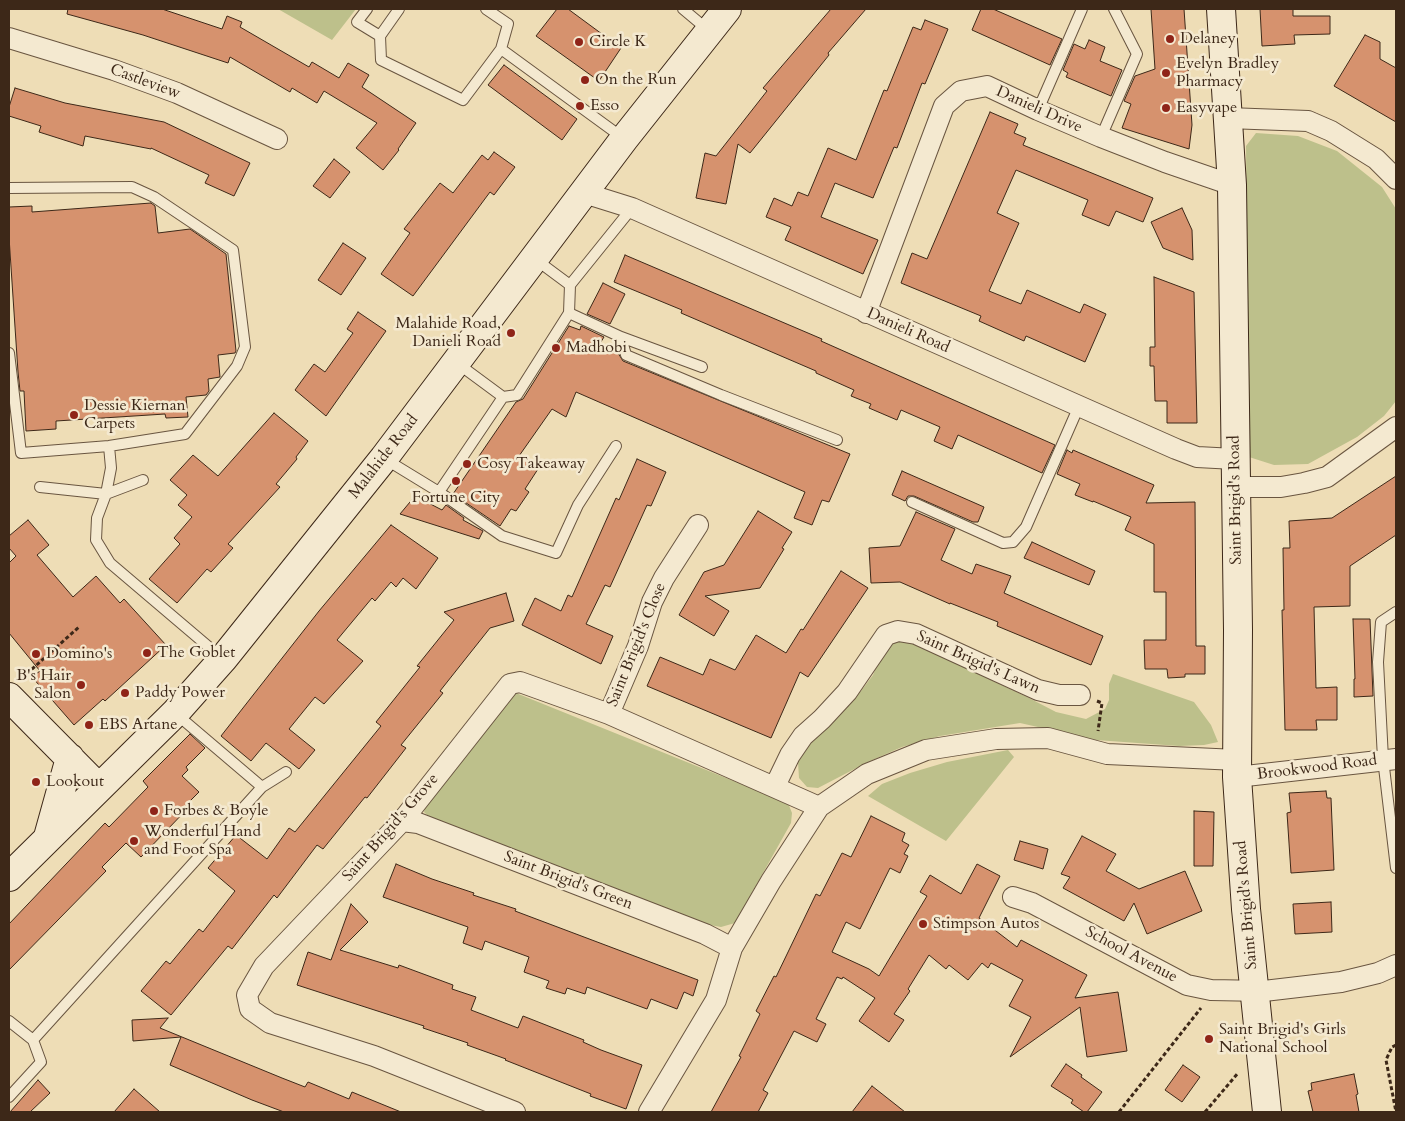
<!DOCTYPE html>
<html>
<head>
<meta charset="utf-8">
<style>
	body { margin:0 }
	#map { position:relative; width:1405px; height:1121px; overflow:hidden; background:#eeddb6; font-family:Cardo,serif }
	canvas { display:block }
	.frame { position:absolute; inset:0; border:10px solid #3d2818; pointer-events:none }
</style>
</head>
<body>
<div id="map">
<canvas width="1405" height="1121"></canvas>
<div class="frame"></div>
</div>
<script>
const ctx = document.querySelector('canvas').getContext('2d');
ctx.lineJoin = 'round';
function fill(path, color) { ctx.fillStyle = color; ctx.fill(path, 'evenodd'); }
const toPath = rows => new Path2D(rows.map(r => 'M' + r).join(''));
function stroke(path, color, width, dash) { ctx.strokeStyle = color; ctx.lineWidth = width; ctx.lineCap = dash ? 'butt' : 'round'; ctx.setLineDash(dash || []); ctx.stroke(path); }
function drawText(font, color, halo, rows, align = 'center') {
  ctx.font = font + ' Cardo,serif'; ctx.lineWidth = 5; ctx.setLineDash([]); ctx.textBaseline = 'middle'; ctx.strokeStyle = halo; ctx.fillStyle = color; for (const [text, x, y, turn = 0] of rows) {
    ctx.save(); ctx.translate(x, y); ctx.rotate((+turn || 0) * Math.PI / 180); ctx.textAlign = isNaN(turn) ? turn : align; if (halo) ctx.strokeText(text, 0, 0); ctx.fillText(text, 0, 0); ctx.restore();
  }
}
const green = toPath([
	[278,9,356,9,332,40],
	[1256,133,1298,136,1337,151,1382,187,1396,209,1396,401,1384,416,1357,437,1308,464,1274,465,1249,457,1246,146],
	[904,639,1029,698,1056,712,1086,719,1105,709,1109,700,1109,684,1113,674,1194,702,1211,725,1218,742,1204,745,1179,746,1096,740,1020,723,940,736,902,747,868,762,818,788,807,787,799,778,798,762,803,748,861,691,873,675,880,658,891,643],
	[516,693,788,803,792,813,791,823,735,923,721,927,704,924,433,821,424,812,427,800],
	[1008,750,1014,757,946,841,868,796,882,784,910,773,947,762]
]);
const building = toPath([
	[68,9,162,9,222,29,227,16,242,22,240,27,309,67,312,62,339,78,348,63,369,75,362,87,416,123,398,149,399,150,383,170,356,148,377,123,324,91,317,103,292,88,290,92,230,57,228,63,143,35,67,14,68,9],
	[557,9,568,9,621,48,599,81,536,36,557,9],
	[831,9,866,9,828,53,829,55,750,153,738,144,726,204,696,198,705,153,716,156,767,91,763,88,831,9],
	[981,9,993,9,1062,39,1050,65,972,30,981,9],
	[1151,9,1184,9,1192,125,1189,149,1122,128,1131,104,1124,101,1135,76,1155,69,1151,9],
	[1260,9,1293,9,1293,16,1330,16,1330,34,1294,35,1295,44,1262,46,1260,9],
	[925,20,948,29,925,84,922,83,897,148,894,147,873,198,835,183,821,217,878,240,863,274,785,240,791,227,766,217,774,198,792,206,798,192,808,196,828,148,856,160,884,90,887,91,913,27,921,30,925,20],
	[1365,35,1380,42,1380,59,1396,68,1396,122,1334,86,1365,35],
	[1089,40,1105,47,1100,61,1122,70,1111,96,1066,77,1068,73,1063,70,1074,44,1085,49,1089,40],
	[504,65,577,119,562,140,488,85,504,65],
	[15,88,65,103,164,122,250,163,234,196,205,183,209,175,151,148,151,149,85,136,83,146,39,132,41,126,9,116,9,107,15,88],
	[990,112,1018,124,1014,133,1026,138,1023,145,1153,198,1143,222,1116,211,1109,226,1082,215,1088,200,1016,170,997,213,1019,223,989,291,1021,304,1027,290,1080,313,1084,304,1106,314,1085,362,1026,336,1024,341,979,321,981,316,901,283,912,253,927,259,990,112],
	[494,152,515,167,494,195,490,192,413,296,381,274,410,233,404,229,440,183,453,193,482,155,488,160,494,152],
	[334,159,350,172,330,198,313,186,334,159],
	[151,203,155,206,158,233,190,229,226,254,236,351,235,353,218,355,220,377,208,379,209,391,206,395,186,397,188,417,166,418,165,414,56,421,56,429,26,431,24,391,20,391,18,372,9,237,9,207,32,206,32,212,151,203],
	[1182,208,1192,230,1193,260,1163,248,1151,222,1182,208],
	[343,243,366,258,341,295,318,280,343,243],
	[625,255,822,339,821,341,1055,445,1042,473,958,435,952,449,934,441,940,427,901,410,897,420,869,408,871,404,851,396,854,390,816,373,816,371,681,313,682,310,614,282,625,255],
	[1154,277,1194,292,1197,423,1167,423,1167,401,1155,401,1154,366,1150,366,1150,347,1155,347,1154,277],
	[603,283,625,294,610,324,587,314,603,283],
	[358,312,386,331,326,416,295,390,314,364,325,372,353,333,347,329,358,312],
	[569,326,580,330,581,326,604,337,599,345,618,353,623,361,850,454,829,502,822,500,812,525,794,518,805,492,576,392,566,417,552,409,519,456,538,469,525,489,529,492,516,511,511,509,500,526,453,494,516,402,523,399,569,326],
	[274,413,308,441,296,457,297,459,276,484,280,487,228,544,233,548,211,572,207,569,177,603,149,579,180,544,174,538,192,517,178,505,187,495,170,480,193,455,218,476,274,413],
	[1067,450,1072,453,1073,450,1154,485,1146,503,1195,502,1196,646,1205,646,1205,674,1185,674,1185,677,1168,678,1167,669,1145,669,1144,640,1166,640,1166,592,1154,592,1154,544,1125,530,1131,517,1093,501,1093,502,1075,495,1080,484,1057,474,1067,450],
	[637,459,666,472,651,506,647,505,610,587,605,585,586,624,613,636,601,664,522,625,535,598,561,611,568,595,572,597,616,498,619,500,637,459],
	[902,471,984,507,978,522,973,522,914,496,908,496,905,501,892,495,902,471],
	[1396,476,1396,535,1350,566,1350,606,1314,607,1316,688,1337,687,1337,720,1316,720,1317,730,1285,730,1282,610,1284,610,1283,548,1290,548,1289,521,1332,518,1396,476],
	[415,496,442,510,446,505,464,518,463,520,483,531,479,539,400,514,415,496],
	[758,511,792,532,782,548,784,549,760,588,705,596,729,611,714,636,679,615,704,572,724,565,758,511],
	[916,512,955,529,941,560,972,574,976,564,1011,576,1004,593,1103,636,1091,665,997,626,998,622,950,603,950,604,900,582,871,583,869,548,900,546,916,512],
	[28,520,49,545,37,555,73,597,96,576,120,603,124,599,166,645,105,701,103,699,74,725,32,677,40,671,9,633,9,563,16,556,9,548,9,536,28,520],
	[391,525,438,558,416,589,403,578,396,587,391,582,375,601,372,598,337,640,363,661,324,704,315,697,289,729,315,750,299,769,266,743,251,761,221,736,319,611,391,525],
	[1032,542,1095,571,1089,585,1024,558,1032,542],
	[841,571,868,588,808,677,800,672,771,738,647,686,660,657,703,675,710,659,735,670,756,635,786,653,801,629,803,630,841,571],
	[506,593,514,621,490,628,440,691,443,693,401,745,406,748,367,798,365,797,323,849,317,845,277,898,274,895,232,949,228,946,171,1015,141,991,166,961,170,964,199,929,203,932,235,891,208,868,236,835,267,859,289,828,295,832,381,726,376,722,420,667,417,666,454,620,444,612,506,593],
	[1353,619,1370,619,1373,696,1354,697,1354,679,1355,679,1353,619],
	[190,734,205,748,186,767,188,770,182,776,199,792,187,804,190,806,141,857,126,843,102,867,106,871,9,970,9,924,105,823,109,827,148,787,143,781,190,734],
	[1326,791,1327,798,1331,798,1334,870,1291,873,1287,813,1291,812,1289,793,1326,791],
	[1194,811,1214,812,1213,866,1194,866,1194,811],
	[871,816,905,833,902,841,909,845,904,854,908,856,900,873,890,868,860,929,846,922,832,952,869,969,879,976,927,896,920,892,930,875,961,894,977,864,1000,876,979,918,1017,947,1021,940,1087,975,1075,998,1118,992,1127,1051,1087,1057,1080,1007,1010,1057,1031,1017,1009,1006,1023,980,991,963,988,968,982,963,968,980,949,965,946,969,929,955,908,989,910,991,894,1014,904,1020,889,1042,859,1021,875,998,843,977,842,979,837,977,816,1019,826,1024,817,1042,794,1031,763,1090,768,1093,758,1112,711,1112,741,1057,739,1056,760,1014,756,1011,774,976,776,977,816,894,820,896,842,853,851,857,871,816],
	[1082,836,1116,854,1106,871,1139,889,1185,871,1202,911,1147,934,1134,903,1124,921,1063,888,1070,877,1061,874,1082,836],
	[1020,841,1048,849,1043,869,1014,860,1020,841],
	[396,864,432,879,474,893,473,895,516,909,515,911,698,980,693,996,684,992,677,1009,651,999,647,1009,587,987,585,994,567,988,565,994,546,988,549,981,524,972,529,957,485,941,482,950,463,943,468,927,383,897,396,864],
	[1331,902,1332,932,1295,934,1293,904,1331,902],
	[351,904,368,922,340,950,398,968,399,965,453,985,452,989,476,997,471,1010,518,1028,523,1016,584,1040,583,1042,601,1050,642,1065,626,1109,590,1096,591,1094,505,1060,506,1059,467,1045,468,1043,423,1028,424,1026,297,985,308,952,331,960,351,904],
	[168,1018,160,1028,282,1078,305,1087,308,1082,349,1099,352,1092,401,1112,284,1112,252,1100,170,1065,181,1037,133,1041,132,1020,168,1018],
	[1066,1064,1082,1075,1081,1077,1102,1092,1087,1112,1084,1112,1071,1103,1073,1100,1051,1086,1066,1064],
	[1183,1065,1200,1077,1182,1102,1165,1090,1183,1065],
	[1354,1074,1358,1094,1356,1095,1359,1112,1313,1112,1308,1091,1312,1090,1311,1083,1354,1074],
	[38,1080,50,1093,30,1112,10,1112,38,1080],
	[872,1086,905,1112,852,1112,872,1086],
	[134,1089,160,1112,114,1112,134,1089]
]);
const path = toPath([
	[22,678,79,627],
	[1097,701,1102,703,1098,731],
	[1396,1045,1392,1047,1386,1060,1396,1112],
	[1119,1112,1201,1008],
	[1205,1112,1238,1073]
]);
const lane = toPath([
	[367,9,357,22,380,36,381,60,463,100,501,49,508,24,486,9],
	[683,9,708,30],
	[380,36,399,9],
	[501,49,623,138],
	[1038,110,1082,9],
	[1101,137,1137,54,1114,9],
	[9,188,132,187,154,197,233,250,245,347,237,366,185,434,109,446,21,453,9,353],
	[570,285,632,208],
	[569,313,621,337,626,355,721,395,837,440],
	[621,337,702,367],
	[503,397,517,395,569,313,570,285,535,259],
	[109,446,111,468,106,494,97,518,96,540,110,563,223,659],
	[385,459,439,492,503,397,457,363],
	[40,487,106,494,143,480],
	[439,492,502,536,556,553,578,505,616,446],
	[912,502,1003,543,1013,542,1026,527,1079,406],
	[1396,612,1381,622,1378,662,1383,759,1396,868],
	[175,713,262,787],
	[9,1021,33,1040],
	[9,1097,41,1062,33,1040,262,787,286,772]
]);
const street = toPath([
	[9,38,114,70,177,93,277,139],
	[1228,118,1308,121,1331,131,1376,159,1396,179],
	[584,193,632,208,1176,449,1197,457,1235,459],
	[866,313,944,106,961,91,987,86,1038,110,1101,137,1165,162,1232,185],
	[1236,487,1281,487,1304,483,1327,477,1396,427],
	[609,714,638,646,652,602,664,578,698,525],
	[1237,777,1396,759],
	[775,786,790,755,803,736,822,719,847,692,886,635,898,631,916,634,1038,690,1059,695,1080,695],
	[402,821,418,823,705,934,732,948],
	[1013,897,1032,903,1187,985,1211,990,1264,991,1341,982,1378,973,1396,965],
	[515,1112,374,1056,270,1023,250,1009,247,995,264,966,402,821,510,684,520,682,609,714,819,807],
	[649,1112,716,1000,732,948,771,881,819,807,867,774,926,750,996,739,1048,738,1107,754,1237,760]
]);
const secondary = toPath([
	[1221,9,1232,185,1238,630,1237,777,1246,909,1267,1112],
	[9,697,99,788],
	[48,837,70,758],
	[9,877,175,713,223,659,384,458,624,139,727,9]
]);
const markers = [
	[1170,39,5,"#8f2418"],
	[579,42,5,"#8f2418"],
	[1166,73,5,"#8f2418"],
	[585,80,5,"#8f2418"],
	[580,106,5,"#8f2418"],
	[1166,108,5,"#8f2418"],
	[511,333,5,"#8f2418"],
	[556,348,5,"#8f2418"],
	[74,415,5,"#8f2418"],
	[467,464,5,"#8f2418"],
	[456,481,5,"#8f2418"],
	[147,653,5,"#8f2418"],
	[36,654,5,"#8f2418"],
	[81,685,5,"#8f2418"],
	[125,693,5,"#8f2418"],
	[89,725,5,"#8f2418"],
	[36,782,5,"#8f2418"],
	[154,811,5,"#8f2418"],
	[134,841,5,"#8f2418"],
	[923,924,5,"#8f2418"],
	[1209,1039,5,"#8f2418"]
];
const poiNames = [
	["Delaney",1180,39],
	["Circle K",589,42],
	["Evelyn Bradley",1176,64],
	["Pharmacy",1176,82],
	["On the Run",595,80],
	["Esso",590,106],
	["Easyvape",1176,108],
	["Malahide Road,",501,324,"right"],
	["Danieli Road",501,342,"right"],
	["Madhobi",566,348],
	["Dessie Kiernan",84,406],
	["Carpets",84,424],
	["Cosy Takeaway",477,464],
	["Fortune City",456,498,"center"],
	["The Goblet",157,653],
	["Domino's",46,654],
	["B's Hair",71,676,"right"],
	["Salon",71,694,"right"],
	["Paddy Power",135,693],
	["EBS Artane",99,725],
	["Lookout",46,782],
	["Forbes & Boyle",164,811],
	["Wonderful Hand",144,832],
	["and Foot Spa",144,850],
	["Stimpson Autos",933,924],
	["Saint Brigid's Girls",1219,1030],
	["National School",1219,1048]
];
const streetNames = [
	["Castleview",145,82,20],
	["Danieli Drive",1039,110,24],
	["Danieli Road",908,331,24],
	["Malahide Road",384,457,-52],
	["Saint Brigid's Road",1236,500,-91],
	["Saint Brigid's Close",637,645,-68],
	["Saint Brigid's Lawn",978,663,24],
	["Brookwood Road",1317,768,-7],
	["Saint Brigid's Grove",391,828,-49],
	["Saint Brigid's Green",568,881,21],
	["Saint Brigid's Road",1247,905,-95],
	["School Avenue",1131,955,28]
];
fill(green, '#bdc08b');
fill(building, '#d6926e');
stroke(building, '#3d2818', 1);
stroke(lane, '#695540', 12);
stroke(street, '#695540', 22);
stroke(secondary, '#3d2818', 30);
stroke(path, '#3d2818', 3, [4, 2.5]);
stroke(lane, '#f4e9d0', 10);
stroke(street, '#f4e9d0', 20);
stroke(secondary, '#f4e9d0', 28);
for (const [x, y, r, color] of markers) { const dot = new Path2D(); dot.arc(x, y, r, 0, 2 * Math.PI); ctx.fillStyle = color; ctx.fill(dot); stroke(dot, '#f4e9d0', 2); }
drawText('16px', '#3d2818', '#f4e9d0', poiNames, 'left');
drawText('16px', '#3d2818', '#f4e9d0', streetNames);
</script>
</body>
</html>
